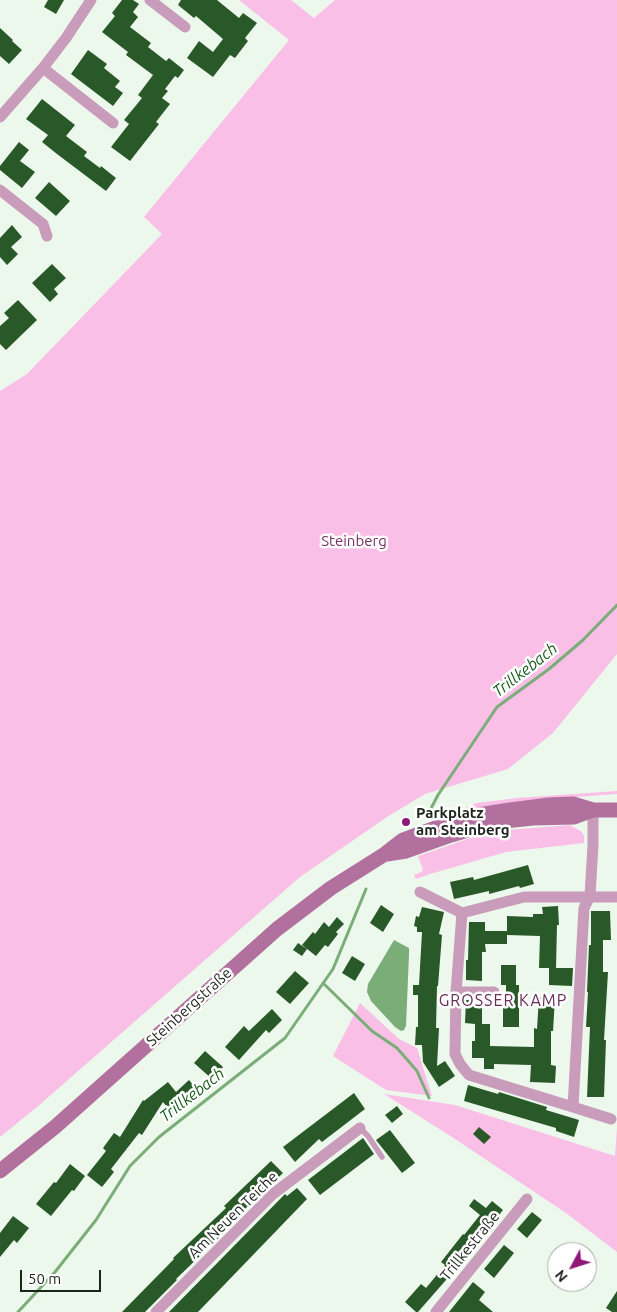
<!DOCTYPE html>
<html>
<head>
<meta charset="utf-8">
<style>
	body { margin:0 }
	#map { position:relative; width:617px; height:1312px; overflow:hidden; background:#edf8ec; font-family:Ubuntu,sans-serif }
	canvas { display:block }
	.north { position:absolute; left:547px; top:1242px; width:50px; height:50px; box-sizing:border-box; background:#fff; border:1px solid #a5a7a5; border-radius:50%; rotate:230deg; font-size:14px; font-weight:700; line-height:20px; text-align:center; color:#1d221d }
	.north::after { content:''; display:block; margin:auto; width:18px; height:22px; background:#8f1776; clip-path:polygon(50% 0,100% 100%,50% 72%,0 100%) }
	.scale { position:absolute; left:20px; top:1270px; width:81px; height:22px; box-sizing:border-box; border:2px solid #1d221d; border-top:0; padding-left:6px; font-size:15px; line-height:18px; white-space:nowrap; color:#1d221d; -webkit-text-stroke:4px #fff; paint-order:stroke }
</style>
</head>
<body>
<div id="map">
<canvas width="617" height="1312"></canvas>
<div class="north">N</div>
<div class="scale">50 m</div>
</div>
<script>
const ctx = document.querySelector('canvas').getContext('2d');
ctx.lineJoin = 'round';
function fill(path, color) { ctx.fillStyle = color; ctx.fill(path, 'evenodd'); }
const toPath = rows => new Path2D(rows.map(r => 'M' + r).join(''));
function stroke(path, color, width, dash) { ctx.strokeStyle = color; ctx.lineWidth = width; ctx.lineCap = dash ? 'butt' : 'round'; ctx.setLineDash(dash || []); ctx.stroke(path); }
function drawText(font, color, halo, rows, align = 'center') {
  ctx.font = font + ' Ubuntu,sans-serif'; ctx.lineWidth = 5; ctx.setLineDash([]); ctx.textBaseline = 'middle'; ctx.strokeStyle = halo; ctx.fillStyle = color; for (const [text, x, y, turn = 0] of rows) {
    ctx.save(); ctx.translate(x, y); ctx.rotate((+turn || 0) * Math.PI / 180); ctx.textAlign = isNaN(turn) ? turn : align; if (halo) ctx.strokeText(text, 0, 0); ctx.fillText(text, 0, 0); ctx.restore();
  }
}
const green = toPath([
	[239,0,291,0,314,18,335,0,617,0,617,654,553,733,508,769,425,794,387,817,300,877,37,1107,0,1137,0,391,27,374,162,234,144,217,289,40],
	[617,791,617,794,532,800,426,824,477,803,517,798],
	[570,825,582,832,584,836,584,843,506,852,430,874,416,879,414,875,421,872,423,870,418,856,476,836,507,830],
	[360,1003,399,1039,417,1048,432,1096,386,1090,333,1056],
	[384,1094,455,1105,615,1156,617,1128,617,1252,566,1213,452,1137]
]);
const water = toPath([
	[394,940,409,948,409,955,406,1026,404,1030,401,1031,395,1027,371,1001,367,992,368,984]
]);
const stream = toPath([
	[428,814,438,795,497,707,549,669,583,640,617,605],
	[323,983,372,1031,397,1048,417,1071,429,1098],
	[18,1312,55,1272,96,1220,130,1166,159,1137,285,1038,333,969,366,889]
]);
const building = toPath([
	[48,0,64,0,56,14,44,7],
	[122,0,133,0,139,4,133,12,138,17,130,27,151,43,148,47,166,61,169,58,184,70,178,78,175,76,165,89,168,91,162,98,170,104,156,122,159,124,130,161,111,147,129,124,124,120,142,98,138,95,153,75,126,55,128,52,102,32,115,16,112,13],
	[181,0,217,0,239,18,243,13,257,23,245,38,248,41,235,58,230,55,213,77,187,58,199,41,213,52,223,39,196,16,194,18,178,5],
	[0,28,13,40,12,41,22,50,9,64,0,56],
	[88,50,107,64,104,68,120,81,115,87,123,93,113,106,71,74],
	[42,99,75,125,66,136,87,152,84,156,100,168,101,166,116,178,106,191,57,154,42,142,48,135,26,119],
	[19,142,29,150,20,161,35,172,22,188,0,170,0,166],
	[49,182,70,201,56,216,35,198],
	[12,225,22,237,11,247,18,254,7,265,0,257,0,238],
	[52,264,66,278,54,289,58,294,50,302,32,283],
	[18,300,37,320,6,350,0,344,0,326,9,318,4,313],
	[528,865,534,884,520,888,519,886,489,894,489,891,454,899,450,882,473,877,474,880],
	[381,905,394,914,383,932,370,923],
	[558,906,559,925,557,925,556,968,573,968,572,986,549,985,549,968,539,968,540,936,507,935,507,944,485,944,486,952,482,952,482,981,466,980,466,960,468,960,469,922,485,922,485,931,507,931,507,916,533,917,533,914,543,914,542,907],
	[422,907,444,912,439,934,442,935,438,986,437,986,436,1028,439,1028,437,1066,445,1061,455,1076,439,1087,423,1062,422,1045,415,1045,416,1027,418,1027,418,995,413,995,413,985,419,985,422,932,417,932,417,927,414,926,416,916,419,917],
	[591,911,610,911,611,940,603,940,603,972,608,972,604,1040,606,1040,604,1097,587,1097,590,1027,586,1027,588,992,587,992,589,945,591,945],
	[337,917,344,924,336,932,338,934,328,947,325,945,316,956,302,945,313,932,315,934,324,922,329,927],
	[298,943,307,949,302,956,293,950],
	[352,956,365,964,355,981,342,973],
	[501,965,516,965,516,985,519,985,519,1027,503,1027,503,1008,506,1008,506,985,501,985],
	[295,971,309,983,290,1004,276,992],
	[539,997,555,998,553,1031,551,1031,551,1065,556,1066,555,1083,530,1082,531,1065,494,1064,494,1069,484,1069,484,1058,472,1058,472,1041,475,1041,475,1024,465,1023,466,1000,482,1000,482,1024,490,1024,490,1046,534,1047,534,1028,537,1029],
	[272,1009,282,1020,269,1033,266,1030,239,1060,225,1047,244,1026,249,1031],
	[205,1051,223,1067,212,1079,194,1063],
	[189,1080,199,1092,173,1114,163,1102,142,1135,139,1133,111,1169,114,1172,102,1187,87,1175,106,1151,103,1148,114,1133,120,1137,143,1100,144,1101,168,1082,176,1092],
	[468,1085,498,1094,499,1092,547,1107,546,1110,579,1120,574,1137,556,1131,556,1128,464,1101],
	[354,1093,365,1109,322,1142,319,1139,295,1162,283,1147],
	[397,1106,403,1114,392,1123,385,1115],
	[479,1127,491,1137,484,1144,473,1134],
	[390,1130,415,1163,402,1173,376,1140],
	[363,1138,374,1154,320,1195,308,1180],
	[271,1161,283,1173,230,1223,232,1225,176,1279,177,1280,145,1312,122,1312,174,1259,173,1258,226,1208,224,1206],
	[70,1164,85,1176,74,1191,72,1190,51,1216,36,1204,54,1182,56,1183],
	[297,1188,307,1199,198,1312,169,1312,284,1195,285,1194,287,1196],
	[474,1199,486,1208,492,1201,503,1210,453,1272,418,1312,416,1312,405,1302,421,1284,426,1288,445,1265,441,1262,463,1234,464,1235,480,1215,469,1206],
	[532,1212,542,1220,527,1238,517,1229],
	[13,1216,29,1228,17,1243,14,1240,0,1257,0,1233],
	[504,1245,514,1253,494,1278,484,1269],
	[473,1282,485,1292,479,1300,493,1312,449,1312],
	[617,1291,617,1312,612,1312,606,1308]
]);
const lane = toPath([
	[360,1128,368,1136,382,1157]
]);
const street = toPath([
	[150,0,185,27],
	[43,68,113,123],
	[0,117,43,68,66,38,91,0],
	[0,190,43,224,47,236],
	[420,892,462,913,456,992,455,1054,460,1064,469,1075,573,1107,584,908,590,896,593,845,593,810],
	[462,913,524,897,617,897],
	[456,992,494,992],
	[573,1107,611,1119],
	[156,1312,273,1194,360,1128],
	[436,1312,527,1199]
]);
const secondary = toPath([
	[387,854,406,851,451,835,495,822,533,818,574,817,593,810],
	[0,1171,55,1127,277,929,331,888,385,854,403,840,441,826,478,815,510,810,549,805,573,804,593,810,617,810]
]);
const markers = [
	[406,822,5,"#8f1776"]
];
const parkNames = [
	["Steinberg",354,541]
];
const poiNames = [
	["Parkplatz",416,813],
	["am Steinberg",416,830]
];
const streetNames = [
	["Steinbergstraße",189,1007,-42],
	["Am Neuen Teiche",233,1215,-44],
	["Trillkestraße",470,1246,-51]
];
const waterNames = [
	["Trillkebach",525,670,-38],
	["Trillkebach",192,1095,-38]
];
const neighbourhoodNames = [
	["GROSSER KAMP",503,1001]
];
fill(green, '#fabfe7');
fill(water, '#7bad79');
stroke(stream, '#7bad79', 3);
fill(building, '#2a5929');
stroke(lane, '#ca9cbb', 5.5);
stroke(street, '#ca9cbb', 11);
stroke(secondary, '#b2709f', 15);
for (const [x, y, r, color] of markers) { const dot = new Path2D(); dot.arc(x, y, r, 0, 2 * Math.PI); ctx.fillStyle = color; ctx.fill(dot); stroke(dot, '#fff', 2); }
drawText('15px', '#783065', '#fff', parkNames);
drawText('bold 15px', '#1d221d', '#fff', poiNames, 'left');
drawText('15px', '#1d221d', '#fff', streetNames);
drawText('italic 16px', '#145b17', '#fff', waterNames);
ctx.letterSpacing = '1px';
drawText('16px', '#672d57', '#fff', neighbourhoodNames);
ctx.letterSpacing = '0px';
</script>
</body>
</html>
